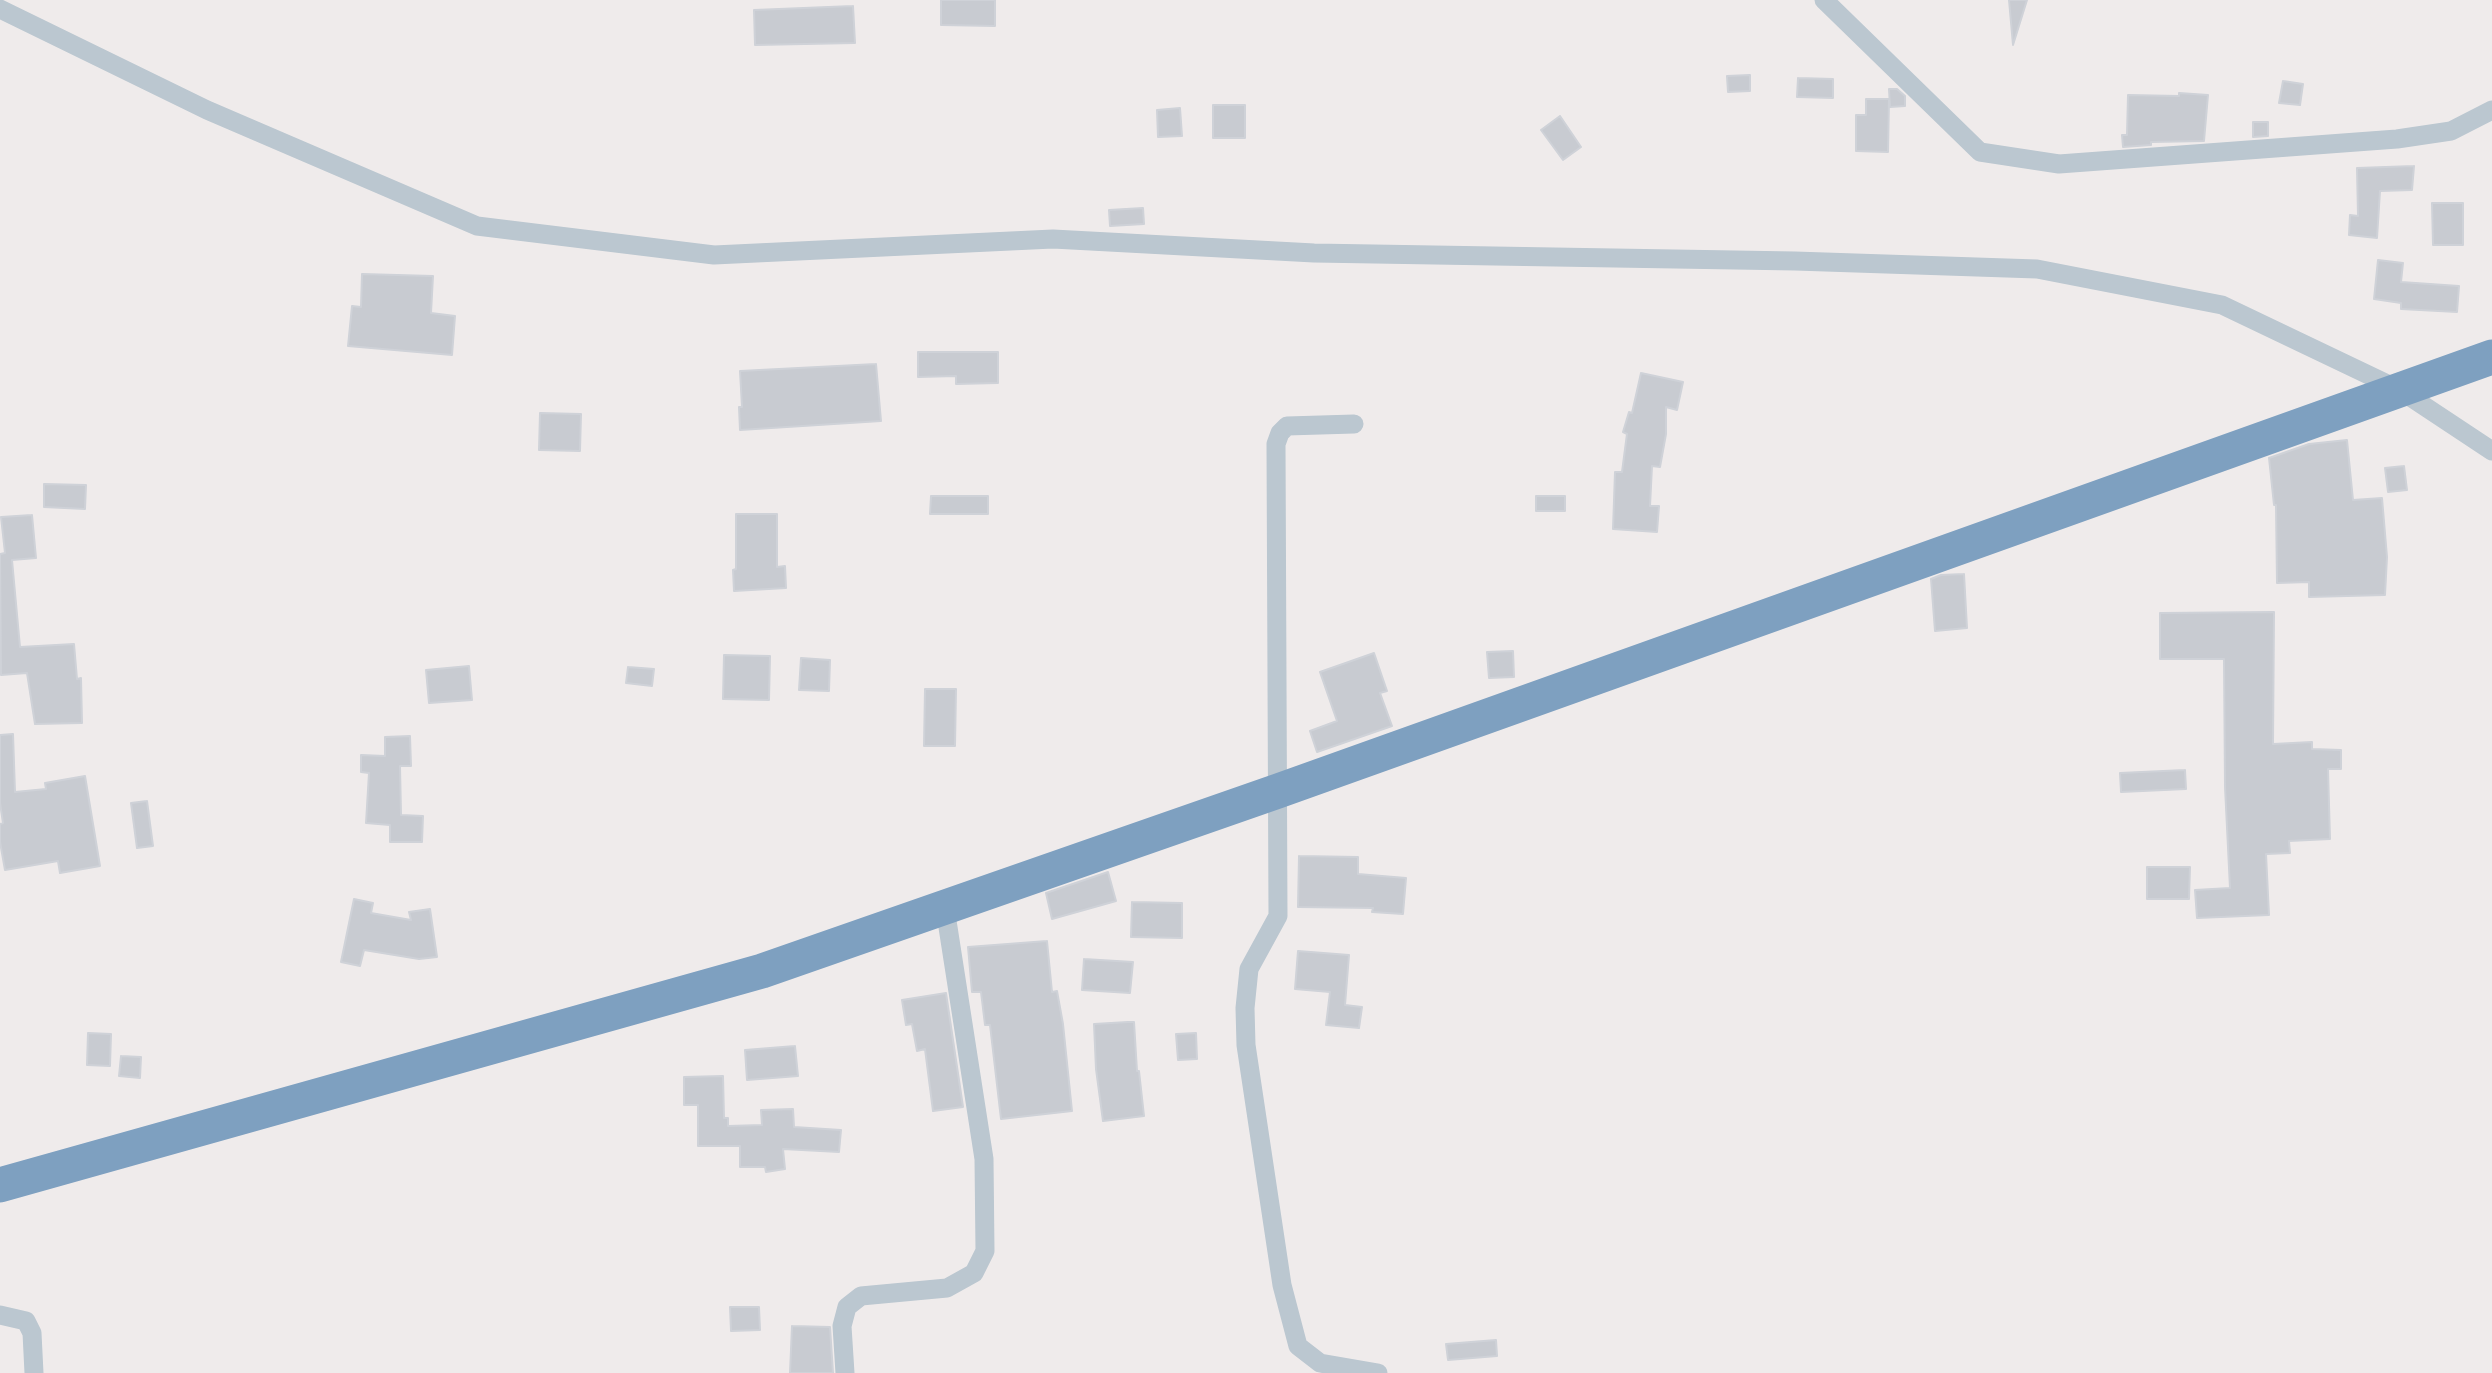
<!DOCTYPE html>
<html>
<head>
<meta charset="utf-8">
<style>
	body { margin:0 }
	canvas { display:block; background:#efebeb }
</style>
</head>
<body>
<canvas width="2492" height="1373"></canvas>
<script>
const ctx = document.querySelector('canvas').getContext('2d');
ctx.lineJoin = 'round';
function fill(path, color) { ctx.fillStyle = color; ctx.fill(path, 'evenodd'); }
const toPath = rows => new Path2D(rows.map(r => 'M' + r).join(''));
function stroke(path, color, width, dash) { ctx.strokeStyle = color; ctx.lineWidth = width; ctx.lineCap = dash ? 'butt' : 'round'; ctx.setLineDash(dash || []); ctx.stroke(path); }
const building = toPath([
	[941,0,995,0,995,26,941,25,941,0],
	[2009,0,2027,0,2013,45,2009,0],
	[853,6,855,43,755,45,754,10,853,6],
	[1750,75,1750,91,1728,92,1727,76,1750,75],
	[1798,78,1833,79,1833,98,1797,97,1798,78],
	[2283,81,2303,84,2300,105,2279,103,2283,81],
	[1889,89,1897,89,1905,96,1905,106,1890,107,1889,89],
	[2179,93,2208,95,2204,141,2151,142,2151,145,2123,147,2122,135,2127,135,2128,95,2179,96,2179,93],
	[1866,99,1889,99,1888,152,1856,151,1856,115,1866,115,1866,99],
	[1213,105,1245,105,1245,138,1213,138,1213,105],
	[1180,108,1182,136,1158,137,1157,110,1180,108],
	[1560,116,1581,147,1563,160,1541,130,1560,116],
	[2253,122,2268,122,2268,136,2253,137,2253,122],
	[2414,166,2412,190,2380,191,2377,238,2349,235,2350,215,2358,216,2357,168,2414,166],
	[2432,203,2463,203,2463,245,2433,245,2432,203],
	[1143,208,1144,224,1110,226,1109,210,1143,208],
	[2378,260,2403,263,2401,282,2459,286,2457,312,2401,309,2401,303,2374,299,2378,260],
	[362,274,433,276,431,313,455,316,452,355,348,346,352,306,361,307,362,274],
	[918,352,998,352,998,383,956,384,956,376,918,377,918,352],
	[876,364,881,421,740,430,739,407,742,407,740,371,876,364],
	[1641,373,1683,382,1677,410,1666,407,1666,434,1660,467,1652,466,1650,506,1659,506,1657,532,1613,529,1615,472,1622,472,1627,434,1623,432,1629,412,1632,413,1641,373],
	[540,413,581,414,580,451,539,450,540,413],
	[2347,440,2353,500,2382,498,2387,557,2385,595,2309,597,2309,582,2277,583,2276,505,2274,505,2269,458,2309,444,2347,440],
	[2404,466,2407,490,2388,492,2385,468,2404,466],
	[44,484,86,485,85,509,44,507,44,484],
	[931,496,988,496,988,514,930,514,931,496],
	[1536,496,1565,496,1565,511,1536,511,1536,496],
	[736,514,777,514,777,567,785,566,786,588,734,591,733,570,736,569,736,514],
	[32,515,36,558,12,560,20,647,74,644,77,679,81,678,82,723,35,724,27,673,1,675,0,554,5,553,1,517,32,515],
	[1964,574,1967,628,1935,631,1931,579,1941,575,1964,574],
	[2274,612,2273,744,2312,742,2312,749,2341,750,2341,769,2328,769,2330,839,2289,841,2290,853,2266,854,2269,915,2197,918,2195,890,2230,888,2225,787,2224,659,2160,659,2160,613,2274,612],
	[1513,651,1514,677,1489,678,1487,652,1513,651],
	[1374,653,1387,691,1380,693,1392,726,1317,752,1310,731,1337,721,1320,672,1374,653],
	[724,655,770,656,769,700,723,699,724,655],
	[801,658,830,660,829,691,799,690,801,658],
	[469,666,472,700,429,703,426,670,469,666],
	[628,667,654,669,652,686,626,683,628,667],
	[925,689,956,689,955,746,924,746,925,689],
	[13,734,15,792,46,789,45,783,85,776,100,866,60,873,58,861,5,870,0,842,0,824,3,823,0,803,0,735,13,734],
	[410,736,411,766,400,766,401,815,423,816,422,842,390,842,390,825,366,823,369,773,361,772,361,755,385,756,385,737,410,736],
	[2185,770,2186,789,2121,792,2120,773,2185,770],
	[147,801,153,846,137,848,131,803,147,801],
	[1299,856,1358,857,1358,874,1406,878,1403,914,1372,912,1373,908,1298,907,1299,856],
	[2147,867,2190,867,2189,899,2147,899,2147,867],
	[1108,872,1116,901,1052,919,1046,893,1108,872],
	[354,899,373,903,371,913,411,920,409,912,430,909,437,957,419,959,364,950,360,966,341,962,354,899],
	[1132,902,1182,903,1182,938,1131,937,1132,902],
	[1047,941,1052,992,1057,991,1063,1024,1072,1111,1001,1119,990,1025,985,1025,981,992,972,992,968,947,1047,941],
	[1298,951,1349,955,1345,1005,1362,1007,1359,1028,1326,1025,1330,992,1295,989,1298,951],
	[1084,959,1133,962,1130,993,1082,990,1084,959],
	[946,993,963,1107,933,1111,925,1049,917,1051,912,1024,906,1025,902,1000,946,993],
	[1128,1022,1134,1022,1137,1071,1139,1071,1144,1116,1103,1121,1096,1069,1094,1024,1128,1022],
	[88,1033,111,1034,110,1066,87,1065,88,1033],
	[1196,1033,1197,1059,1178,1060,1176,1034,1196,1033],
	[795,1046,798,1076,747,1080,745,1050,795,1046],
	[121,1056,141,1057,140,1078,119,1076,121,1056],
	[723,1076,724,1118,728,1118,728,1126,762,1125,761,1110,793,1109,794,1127,841,1130,839,1152,783,1149,785,1169,766,1172,765,1167,740,1167,740,1146,698,1146,698,1105,684,1105,684,1077,723,1076],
	[730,1307,759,1307,760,1330,731,1331,730,1307],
	[792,1326,830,1327,833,1373,790,1373,792,1326],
	[1496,1340,1497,1356,1448,1360,1446,1344,1496,1340]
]);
const street = toPath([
	[1824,0,1980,152,2059,164,2397,139,2451,131,2492,110],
	[0,9,207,110,477,226,714,255,1053,239,1314,253,1795,261,2037,269,2222,305,2400,390,2492,451],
	[1354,424,1287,426,1280,433,1276,444,1278,916,1249,969,1245,1008,1246,1045,1282,1285,1298,1346,1320,1363,1378,1373],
	[0,1315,26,1321,32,1333,34,1373],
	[845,1373,842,1326,847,1307,861,1296,947,1288,974,1273,985,1251,984,1159,945,908]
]);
const highway = toPath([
	[0,1185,762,971,1278,791,2492,357]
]);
fill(building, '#c8cbd1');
stroke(building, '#cfd2d8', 2);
stroke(street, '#bbc7d0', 19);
stroke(highway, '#7ea0c0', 35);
</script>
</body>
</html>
